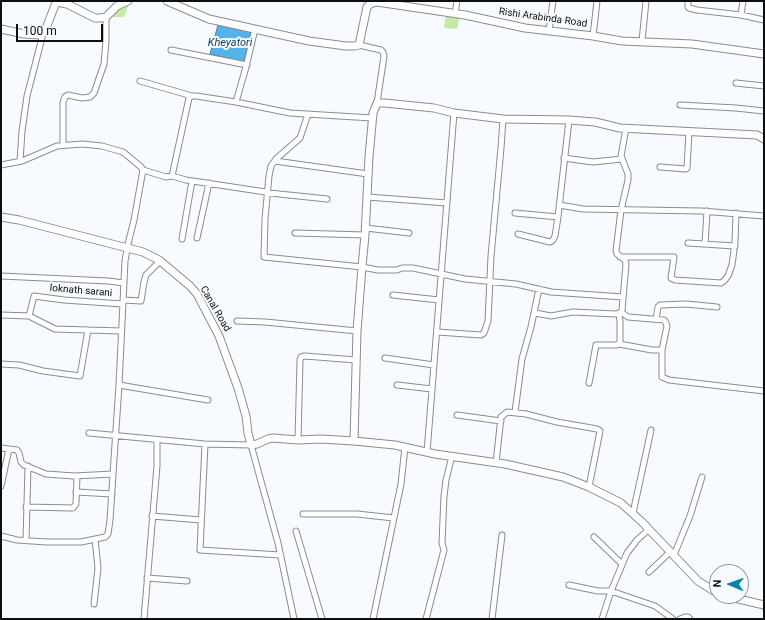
<!DOCTYPE html>
<html>
<head>
<meta charset="utf-8">
<style>
	body { margin:0 }
	#map { position:relative; width:765px; height:620px; overflow:hidden; background:#f7fafe; font-family:Roboto,sans-serif }
	canvas { display:block }
	.frame { position:absolute; inset:0; border:2px solid #0d0e0f; pointer-events:none }
	.north { position:absolute; left:709px; top:564px; width:40px; height:40px; box-sizing:border-box; background:#f7fafe; border:1px solid #999c9e; border-radius:50%; rotate:272deg; font-size:11px; font-weight:700; line-height:16px; text-align:center; color:#0d0e0f }
	.north::after { content:''; display:block; margin:auto; width:14px; height:18px; background:#0285a8; clip-path:polygon(50% 0,100% 100%,50% 72%,0 100%) }
	.scale { position:absolute; left:16px; top:24px; width:87px; height:18px; box-sizing:border-box; border:2px solid #0d0e0f; border-top:0; padding-left:5px; font-size:12px; line-height:14px; white-space:nowrap; color:#0d0e0f; -webkit-text-stroke:3px #f7fafe; paint-order:stroke }
</style>
</head>
<body>
<div id="map">
<canvas width="765" height="620"></canvas>
<div class="frame"></div>
<div class="north">N</div>
<div class="scale">100 m</div>
</div>
<script>
const ctx = document.querySelector('canvas').getContext('2d');
ctx.lineJoin = 'round';
function fill(path, color) { ctx.fillStyle = color; ctx.fill(path, 'evenodd'); }
const toPath = rows => new Path2D(rows.map(r => 'M' + r).join(''));
function stroke(path, color, width, dash) { ctx.strokeStyle = color; ctx.lineWidth = width; ctx.lineCap = dash ? 'butt' : 'round'; ctx.setLineDash(dash || []); ctx.stroke(path); }
function drawText(font, color, halo, rows, align = 'center') {
  ctx.font = font + ' Roboto,sans-serif'; ctx.lineWidth = 4; ctx.setLineDash([]); ctx.textBaseline = 'middle'; ctx.strokeStyle = halo; ctx.fillStyle = color; for (const [text, x, y, turn = 0] of rows) {
    ctx.save(); ctx.translate(x, y); ctx.rotate((+turn || 0) * Math.PI / 180); ctx.textAlign = isNaN(turn) ? turn : align; if (halo) ctx.strokeText(text, 0, 0); ctx.fillText(text, 0, 0); ctx.restore();
  }
}
const green = toPath([
	[130,1,124,17,111,17,117,6],
	[446,13,460,16,457,29,444,28]
]);
const water = toPath([
	[218,25,251,32,244,62,210,54,218,25]
]);
const street = toPath([
	[688,1,688,7,689,8,697,10,741,15,764,20],
	[455,14,457,1],
	[741,15,743,1],
	[549,31,553,1],
	[593,36,597,1],
	[642,41,646,1],
	[359,45,381,50,383,52,384,56,377,103],
	[171,50,247,65],
	[140,81,192,96],
	[736,83,764,86],
	[236,102,290,113,372,118],
	[680,105,736,108,764,111],
	[308,114,300,138,276,159,271,166,269,176,265,219,264,257,362,267,378,270,397,270,402,268,413,268,465,279,516,284,551,292,623,297],
	[63,145,63,102,65,97,68,95,82,98,90,97,94,93,104,64,106,41,106,17],
	[564,158,593,162,622,159],
	[20,161,22,131,27,96,43,34],
	[275,161,368,174],
	[1,165,22,161,57,146,82,144,102,146,123,152,141,167,143,170,134,220,128,244,125,261,119,385,113,474,74,476,46,474,24,465,21,462,19,453,17,450,1,448],
	[660,167,686,169,687,168,689,132],
	[143,170,166,177,172,176,189,98,192,96,196,96,236,102,246,67,255,29],
	[172,176,186,180,279,194,327,199],
	[367,197,447,203],
	[559,205,583,209,701,211,764,216],
	[515,213,558,217],
	[366,228,409,233],
	[295,233,365,235],
	[518,234,550,242,553,240,555,236,558,217,569,120],
	[197,238,209,183],
	[182,239,192,181],
	[688,243,735,246],
	[705,244,707,211],
	[620,257,674,257,671,278,675,280,721,283,724,281,728,276,732,265,735,242,736,213],
	[1,276,108,281,124,283],
	[393,295,439,300],
	[123,300,141,301,144,282,146,275,160,261],
	[535,313,551,316,573,312,616,314,621,312,622,310,626,264,625,260,617,254,616,251,621,210,628,180,628,174,621,156,626,128],
	[1,315,29,316,55,329,121,331],
	[29,316,34,296,64,300,123,304],
	[656,319,658,307,660,305,686,304,717,307],
	[237,321,265,322,357,331],
	[437,332,481,335,484,333,488,321,491,256,501,148,503,119],
	[619,344,652,350,662,350,667,326,666,323,664,320,628,317,621,312],
	[662,350,662,377,669,380,764,391],
	[385,358,434,365],
	[1,364,19,365,43,371,80,376,88,330],
	[589,383,596,345,617,345,620,342,620,321,619,314],
	[119,385,208,400],
	[397,385,432,389],
	[515,412,522,359,531,327,539,289],
	[457,415,501,421],
	[89,433,205,444,251,445,278,543,294,619],
	[298,440,300,360,301,357,305,356,356,360],
	[205,444,200,550,280,555],
	[427,452,454,113],
	[496,463,501,417,507,412,526,414,557,422,597,429,600,431,589,487],
	[1,486,9,449],
	[76,492,112,494],
	[26,507,73,508,76,504,77,476],
	[633,513,651,430],
	[303,514,357,514,394,518],
	[152,516,201,520],
	[296,531,322,619],
	[1,536,17,540,47,542,81,542,105,537,108,534,110,520,113,474],
	[594,537,622,564],
	[26,540,28,466],
	[674,555,690,516,702,477],
	[649,572,671,551],
	[147,578,187,581],
	[569,585,598,591,611,591,655,606,673,619],
	[94,604,98,568,95,539],
	[144,619,157,466,157,440],
	[373,619,401,484,405,447],
	[426,619,444,550,442,543,444,496,446,480,452,456],
	[492,619,502,535],
	[602,619,611,591,627,553,637,540,648,530],
	[680,619,685,617,688,617,690,619]
]);
const secondary = toPath([
	[167,1,209,19,309,41,346,46,355,46,359,45,367,7,370,4,377,2,465,15,525,28,593,36,622,41,692,44,764,54],
	[1,29,24,34,40,35,45,31,55,5,57,2,67,4,95,18,100,18,106,17,117,6,128,1],
	[1,217,19,220,143,252,159,260,190,286,197,294,219,336,238,388,246,416,248,433,251,445,257,444,268,439,273,438,298,440,321,439,354,441,395,445,435,454,505,464,563,477,589,487,621,503,642,522,698,581,717,593],
	[354,441,357,331,362,267,365,235,369,157,373,113,377,103,385,103,434,108,454,113,503,119,569,120,595,122,620,128,757,135,764,139],
	[726,596,764,605]
]);
const streetNames = [
	["Rishi Arabinda Road",543,18,8],
	["loknath sarani",81,291,5],
	["Canal Road",215,309,60]
];
const waterNames = [
	["Kheyatori",230,43]
];
fill(green, '#c4eaa6');
fill(water, '#54b4ea');
stroke(water, '#3f82a8', 1);
stroke(street, '#8a8c8f', 7);
stroke(secondary, '#8a8c8f', 9);
stroke(street, '#fff', 5);
stroke(secondary, '#fff', 7);
drawText('10px', '#0d0e0f', '#f7fafe', streetNames);
drawText('italic 11px', '#113a51', '#f7fafe', waterNames);
</script>
</body>
</html>
